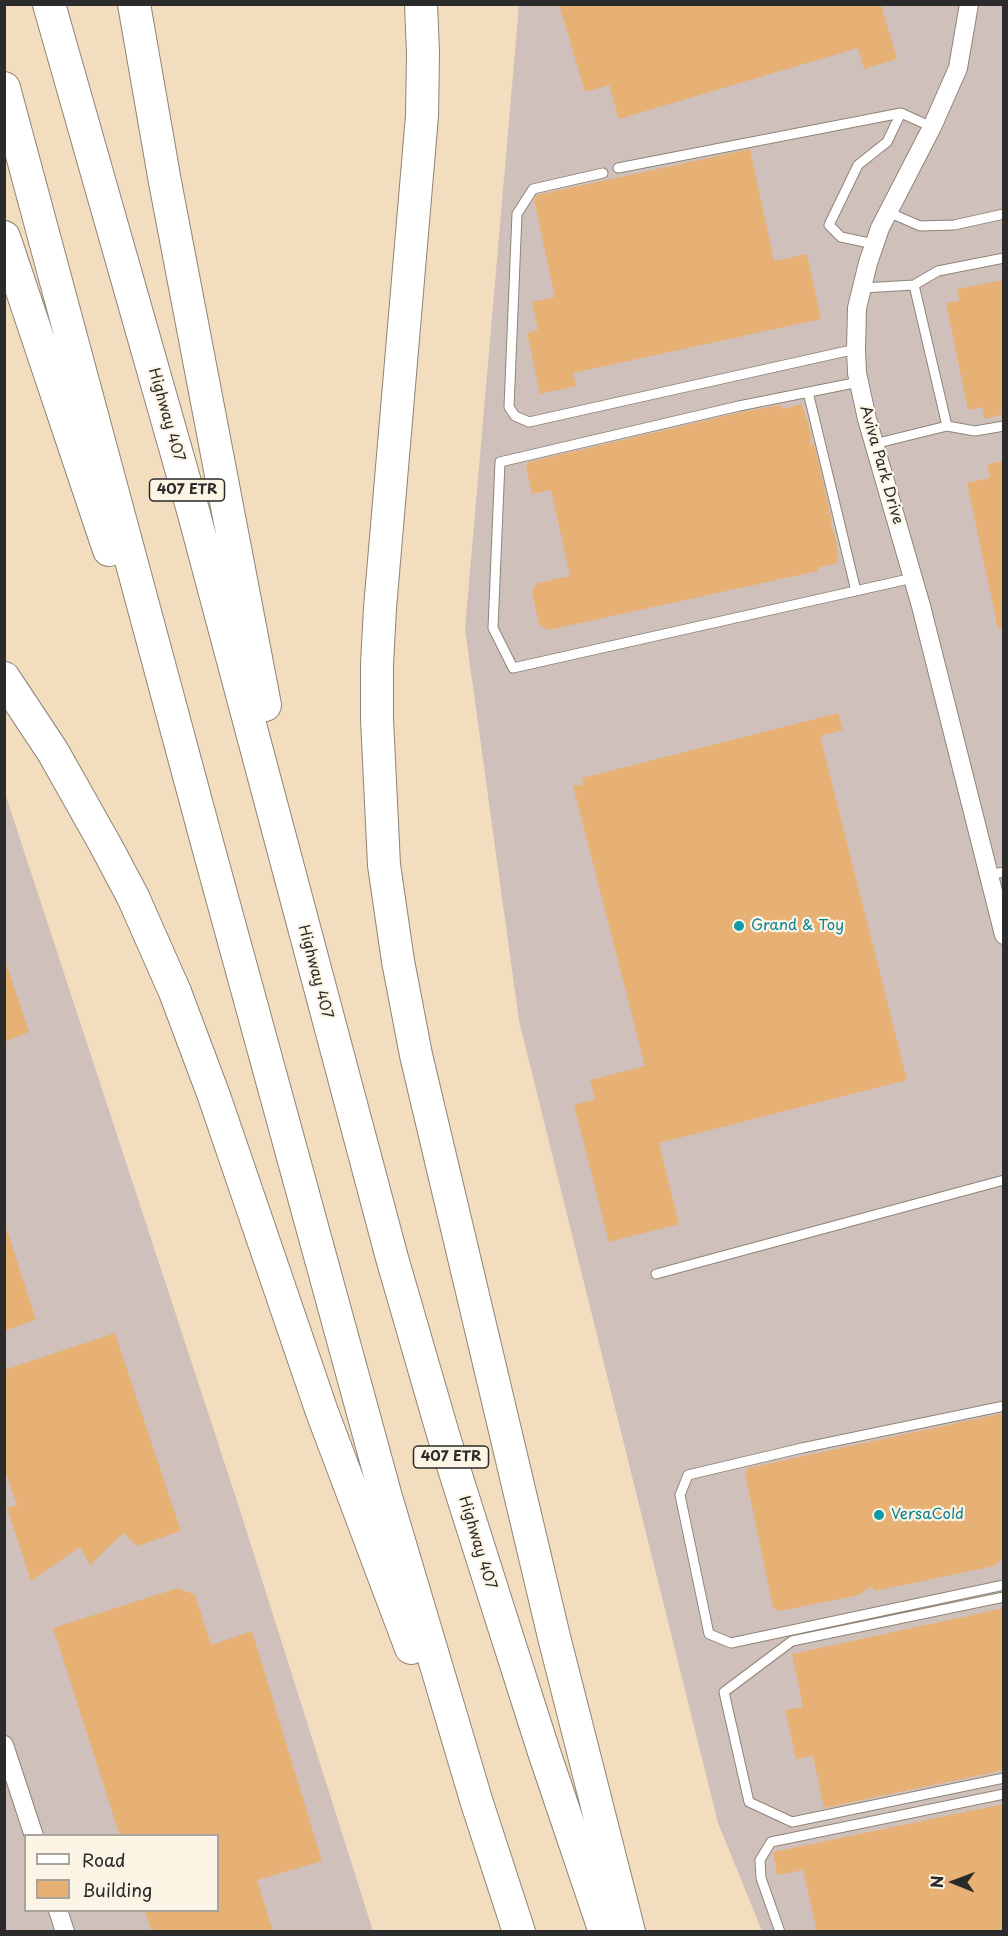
<!DOCTYPE html>
<html>
<head>
<meta charset="utf-8">
<style>
	body { margin:0 }
	#map { position:relative; width:1008px; height:1936px; overflow:hidden; background:#f3ddbf; font-family:"Playpen Sans",sans-serif }
	canvas { display:block }
	.frame { position:absolute; inset:0; border:6px solid #2b2b2b; pointer-events:none }
	.legend { position:absolute; left:24px; top:1834px; width:195px; height:78px; box-sizing:border-box; background:#fcf5e5; border:2px solid #a8a49b; margin:0; padding:8px 10px; list-style:none; font-size:18px; color:#2b2b2b }
	.legend li { display:flex; align-items:center; gap:12px; height:30px }
	.legend b { width:30px; border:2px solid #a8a49b }
	.north { position:absolute; left:924px; top:1852px; width:60px; height:60px; -webkit-text-stroke:4px #fcf5e5; paint-order:stroke; rotate:271deg; font-size:16px; font-weight:700; line-height:24px; text-align:center; color:#2b2b2b }
	.north::after { content:''; display:block; margin:auto; width:21px; height:27px; background:#2b2b2b; clip-path:polygon(50% 0,100% 100%,50% 72%,0 100%) }
</style>
</head>
<body>
<div id="map">
<canvas width="1008" height="1936"></canvas>
<div class="frame"></div>
<ul class="legend">
<li><b style="height:8px;background:#fff"></b>Road</li>
<li><b style="height:16px;background:#e7b175"></b>Building</li>
</ul>
<div class="north">N</div>
</div>
<script>
const ctx = document.querySelector('canvas').getContext('2d');
ctx.lineJoin = 'round';
function fill(path, color) { ctx.fillStyle = color; ctx.fill(path, 'evenodd'); }
const toPath = rows => new Path2D(rows.map(r => 'M' + r).join(''));
function stroke(path, color, width, dash) { ctx.strokeStyle = color; ctx.lineWidth = width; ctx.lineCap = dash ? 'butt' : 'round'; ctx.setLineDash(dash || []); ctx.stroke(path); }
function drawText(font, color, halo, rows, align = 'center') {
  ctx.font = font + ' "Playpen Sans",sans-serif'; ctx.lineWidth = 4.5; ctx.setLineDash([]); ctx.textBaseline = 'middle'; ctx.strokeStyle = halo; ctx.fillStyle = color; for (const [text, x, y, turn = 0] of rows) {
    ctx.save(); ctx.translate(x, y); ctx.rotate((+turn || 0) * Math.PI / 180); ctx.textAlign = isNaN(turn) ? turn : align; if (halo) ctx.strokeText(text, 0, 0); ctx.fillText(text, 0, 0); ctx.restore();
  }
}
const industrial = toPath([
	[519,5,1003,5,1003,1931,762,1931,718,1823,519,1021,465,629],
	[4,790,237,1501,373,1931,5,1931],
	[26,1836,218,1836,218,1910,26,1910]
]);
const building = toPath([
	[559,4,881,4,897,59,864,69,858,48,619,119,609,85,585,92],
	[750,149,774,261,807,254,821,319,573,373,576,386,540,394,527,333,538,330,532,302,555,297,534,200,537,195],
	[1004,280,1004,414,985,419,982,407,968,410,946,303,959,301,957,289],
	[802,404,811,434,810,445,814,444,832,521,830,521,836,540,838,563,817,568,818,571,548,630,539,624,532,592,537,583,570,576,551,490,532,494,526,467,529,462,742,412,781,405,782,409],
	[1004,461,1004,628,998,629,967,483,990,478,987,464],
	[838,713,843,730,820,736,907,1080,659,1143,679,1224,609,1242,574,1105,595,1099,590,1080,645,1066,573,786,584,784,582,778],
	[4,966,7,966,29,1032,4,1042],
	[7,1230,36,1320,4,1331,4,1231],
	[115,1333,181,1531,137,1546,123,1533,90,1565,80,1547,31,1581,7,1508,17,1505,4,1468,4,1370],
	[1004,1413,1004,1557,994,1566,875,1591,871,1586,859,1595,780,1611,773,1608,745,1473,748,1468],
	[178,1588,195,1595,211,1645,252,1631,322,1861,257,1880,273,1932,152,1932,145,1911,218,1911,218,1836,120,1836,53,1628],
	[1004,1608,1004,1770,824,1808,813,1756,796,1759,785,1710,803,1707,792,1654],
	[1004,1804,1004,1932,817,1932,803,1870,777,1875,773,1852]
]);
const service = toPath([
	[618,168,901,113,932,127],
	[603,173,533,189,517,214,509,407,515,416,529,422,856,349],
	[888,212,920,226,954,225,1004,214],
	[874,244,841,237,829,225,858,165,887,142,901,113],
	[914,285,938,271,1004,258],
	[862,288,914,285,947,426],
	[859,382,739,406,500,462,493,628,513,668,913,578],
	[808,392,856,591],
	[874,444,947,426,975,431,1004,426],
	[988,875,1004,872],
	[656,1274,1004,1180],
	[1004,1406,802,1448,688,1475,680,1495,709,1634,731,1643,1004,1585],
	[1004,1597,792,1641,724,1692,749,1802,792,1822,1004,1778],
	[780,1932,761,1878,760,1860,771,1842,1004,1794]
]);
const minor = toPath([
	[969,4,958,68,932,127,880,228,868,263,857,308,856,349,857,373,867,419,921,606,1004,935],
	[4,1745,34,1836],
	[58,1910,65,1932]
]);
const motorway = toPath([
	[49,4,194,514,392,1258,443,1434,498,1608,544,1752,605,1932],
	[134,4,165,182,265,705],
	[421,4,423,53,422,116,380,608,377,664,377,719,384,865,398,961,416,1055,554,1637,629,1932],
	[4,88,209,850,386,1497,477,1803,519,1932],
	[4,237,109,550],
	[4,678,53,752,106,846,133,897,175,992,214,1096,322,1412,411,1648]
]);
const markers = [
	[739,926,6,"#0f9aa8"],
	[879,1515,6,"#0f9aa8"]
];
const shields = [
	[187,490,75],
	[451,1457,75]
];
const shieldNames = [
	["407 ETR",187,490],
	["407 ETR",451,1457]
];
const streetNames = [
	["Highway 407",166,415,74],
	["Aviva Park Drive",881,465,74],
	["Highway 407",315,972,75],
	["Highway 407",477,1543,73]
];
const cultureNames = [
	["Grand & Toy",751,926],
	["VersaCold",891,1515]
];
fill(industrial, '#d0c0bc');
fill(building, '#e7b175');
stroke(service, '#8f8475', 11);
stroke(minor, '#8f8475', 20);
stroke(motorway, '#8f8475', 34);
stroke(service, '#fff', 9);
stroke(minor, '#fff', 18);
stroke(motorway, '#fff', 32);
for (const [x, y, r, color] of markers) { const dot = new Path2D(); dot.arc(x, y, r, 0, 2 * Math.PI); ctx.fillStyle = color; ctx.fill(dot); stroke(dot, '#fcf5e5', 2); }
for (const [x, y, w] of shields) { const box = new Path2D(); box.roundRect(x - w / 2, y - 11, w, 22, 4.5); ctx.fillStyle = '#fcf5e5'; ctx.fill(box); stroke(box, '#2b2b2b', 1.5); }
drawText('bold 14px', '#2b2b2b', null, shieldNames);
drawText('15px', '#2b2b2b', '#fcf5e5', streetNames);
drawText('15px', '#0d838f', '#fcf5e5', cultureNames, 'left');
</script>
</body>
</html>
